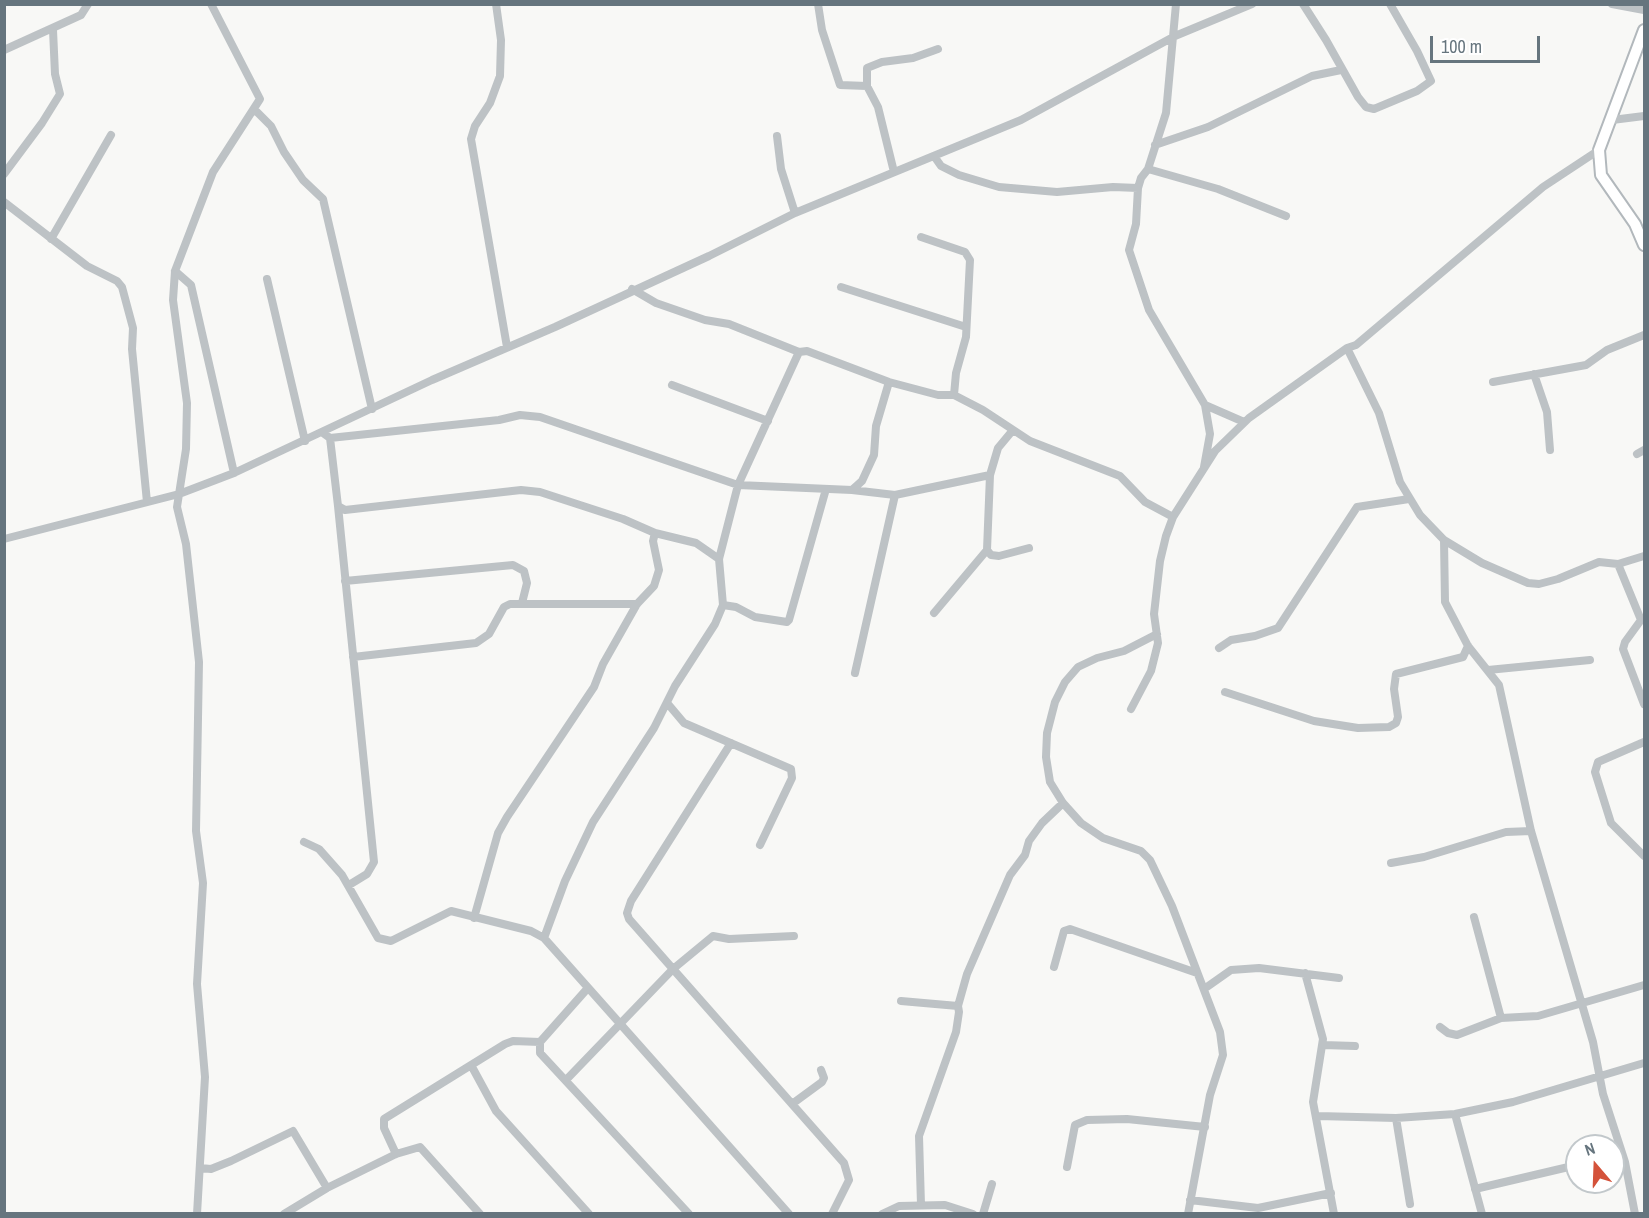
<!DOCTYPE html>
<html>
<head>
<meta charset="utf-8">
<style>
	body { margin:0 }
	#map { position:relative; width:1649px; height:1218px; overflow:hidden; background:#f8f8f6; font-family:"Archivo Narrow",sans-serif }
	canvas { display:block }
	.frame { position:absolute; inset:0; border:6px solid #66757e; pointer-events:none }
	.north { position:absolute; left:1565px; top:1134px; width:60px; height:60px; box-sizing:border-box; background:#fff; border:2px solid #c2c8cb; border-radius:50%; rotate:341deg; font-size:16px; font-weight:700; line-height:24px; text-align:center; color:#66757e }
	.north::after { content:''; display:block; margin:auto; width:21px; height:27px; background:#d4523a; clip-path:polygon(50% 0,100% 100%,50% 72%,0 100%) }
	.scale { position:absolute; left:1430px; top:36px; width:110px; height:27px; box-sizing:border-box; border:3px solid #66757e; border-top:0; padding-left:8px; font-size:18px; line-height:21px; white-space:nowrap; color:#66757e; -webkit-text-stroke:4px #fff; paint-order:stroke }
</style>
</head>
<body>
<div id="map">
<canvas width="1649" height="1218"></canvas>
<div class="frame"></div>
<div class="north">N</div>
<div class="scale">100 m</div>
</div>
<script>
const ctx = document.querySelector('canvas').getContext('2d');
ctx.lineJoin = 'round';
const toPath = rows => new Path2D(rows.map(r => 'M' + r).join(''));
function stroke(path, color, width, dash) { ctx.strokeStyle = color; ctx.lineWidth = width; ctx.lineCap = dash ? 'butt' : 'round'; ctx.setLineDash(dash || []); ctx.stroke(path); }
const street = toPath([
	[496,4,501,40,500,76,490,103,475,126,471,139,507,347],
	[818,4,822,30,840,85,867,86,878,107,894,172],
	[1176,4,1166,113,1148,169,1141,178,1138,188,1136,224,1129,250,1149,310,1205,405,1210,434,1204,467],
	[1303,4,1326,40,1358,97,1366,107,1374,109,1417,91,1431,81,1417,51,1390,4],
	[1612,4,1644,10],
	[4,50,81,15,88,4],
	[867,86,867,68,882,62,913,58,938,49],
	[255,110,271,126,284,152,303,180,323,199,372,409],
	[1612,120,1644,116],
	[777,136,781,169,795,213],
	[1155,145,1208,127,1312,76,1341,70],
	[934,156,941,166,959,175,999,187,1057,192,1113,187,1138,188],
	[1148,169,1218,189,1286,216],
	[4,174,42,123,60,94,55,74,53,30],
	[4,202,87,266,117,281,122,287,133,328,132,349,147,502],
	[921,237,965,252,970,260,966,337,956,373,954,395],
	[51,239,111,135],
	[175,271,191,285,234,473],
	[267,279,305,441],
	[841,287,966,327],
	[632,289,656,303,705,320,729,324,799,352,807,351,889,382,938,395,954,395,983,410,1030,441,1120,476,1145,502,1173,517],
	[1347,348,1379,413,1400,482,1420,515,1444,540,1482,563,1528,583,1539,584,1558,579,1599,562,1618,564,1644,556],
	[1534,374,1547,412,1550,450],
	[1493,382,1586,365,1607,350,1644,335],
	[672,385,768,421],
	[1205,405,1244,422],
	[323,433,330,438,499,420,520,415,540,417,738,485,852,490,862,481,874,455,876,426,889,382],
	[330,438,338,506,345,510,521,490,540,492,623,519,655,533,696,543,719,559],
	[1637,454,1644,450],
	[852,490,895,495,990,475],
	[338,506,374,862,367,874,349,885],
	[4,539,179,494,234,473,432,380,555,327,709,256,795,213,1021,120,1175,36,1252,4],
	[1444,540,1445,602,1468,646,1499,685,1531,831,1593,1042,1603,1094,1625,1162,1635,1214],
	[987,550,991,555,999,556,1029,548],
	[1618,564,1641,620],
	[345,581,513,565,524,571,527,583,522,603],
	[723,605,736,607,755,617,787,622,789,620,826,489],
	[934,613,987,550,990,475,998,448,1013,430],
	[1641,620,1625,642,1623,649,1644,704],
	[1157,634,1124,651,1097,658,1078,667,1065,682,1055,702,1047,733,1046,757,1050,782,1063,803,1081,823,1103,838,1141,851,1150,860,1172,906,1220,1032,1223,1055,1210,1095,1188,1214],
	[1219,648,1231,640,1255,636,1278,628,1357,507,1409,499],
	[353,657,476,643,489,634,504,607,510,604,637,604],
	[1488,670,1590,660],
	[855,673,895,495],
	[1225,692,1314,721,1358,728,1389,727,1396,723,1398,717,1394,689,1396,674,1463,657,1468,646],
	[668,704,684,723,791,769,792,778,760,845],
	[1131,709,1151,671,1158,643,1154,614,1160,561,1166,536,1173,517,1215,451,1249,418,1347,348,1356,345,1543,187,1599,150],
	[1644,742,1598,762,1595,772,1611,823,1644,856],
	[731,743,631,901,627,913,629,919,673,969,844,1163,849,1180,832,1214],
	[304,842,319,849,342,875,378,938,391,941,451,911,531,931,544,938,789,1214],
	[1391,863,1424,857,1506,832,1531,831],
	[1474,917,1501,1018],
	[474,918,498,833,507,817,594,687,603,664,637,604,654,586,659,570,653,541,655,533],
	[544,938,565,881,593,822,654,728,675,686,715,624,723,605,719,559,738,485,799,352],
	[1054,967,1064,931,1070,929,1197,973],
	[1305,973,1323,1039,1313,1102,1334,1214],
	[587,989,540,1042,540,1053,689,1214],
	[1204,989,1231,970,1259,968,1339,978],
	[901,1001,958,1006,959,1012,956,1032,919,1136,921,1205],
	[958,1006,967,974,1010,875,1025,855,1029,841,1042,823,1063,803],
	[1440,1027,1448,1033,1457,1035,1501,1018,1538,1016,1644,985],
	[1323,1045,1355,1046],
	[471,1065,496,1111,589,1214],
	[566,1080,673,969,713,936,729,939,794,936],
	[792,1104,822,1082,824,1078,821,1070],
	[1455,1114,1482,1214],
	[1318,1116,1396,1118,1455,1114,1513,1102,1644,1063],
	[1396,1118,1410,1204],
	[396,1154,384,1128,384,1119,505,1044,513,1041,540,1042],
	[1067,1167,1075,1125,1087,1120,1127,1119,1205,1127],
	[200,1168,211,1169,231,1161,293,1131,327,1188],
	[1475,1189,1577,1165],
	[1190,1200,1258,1208,1331,1193],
	[197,1214,205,1077,197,984,203,883,196,831,199,662,186,544,177,507,186,449,187,403,173,300,175,271,213,172,260,99,211,4],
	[284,1214,327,1188,396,1154,420,1147,480,1214],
	[882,1214,899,1206,945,1205,973,1214],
	[983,1214,992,1184]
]);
const secondary = toPath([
	[1644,30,1599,150,1601,175,1635,224,1644,245]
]);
stroke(secondary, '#b2b8bc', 14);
stroke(street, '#bdc2c5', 8);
stroke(secondary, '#fff', 10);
</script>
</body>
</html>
